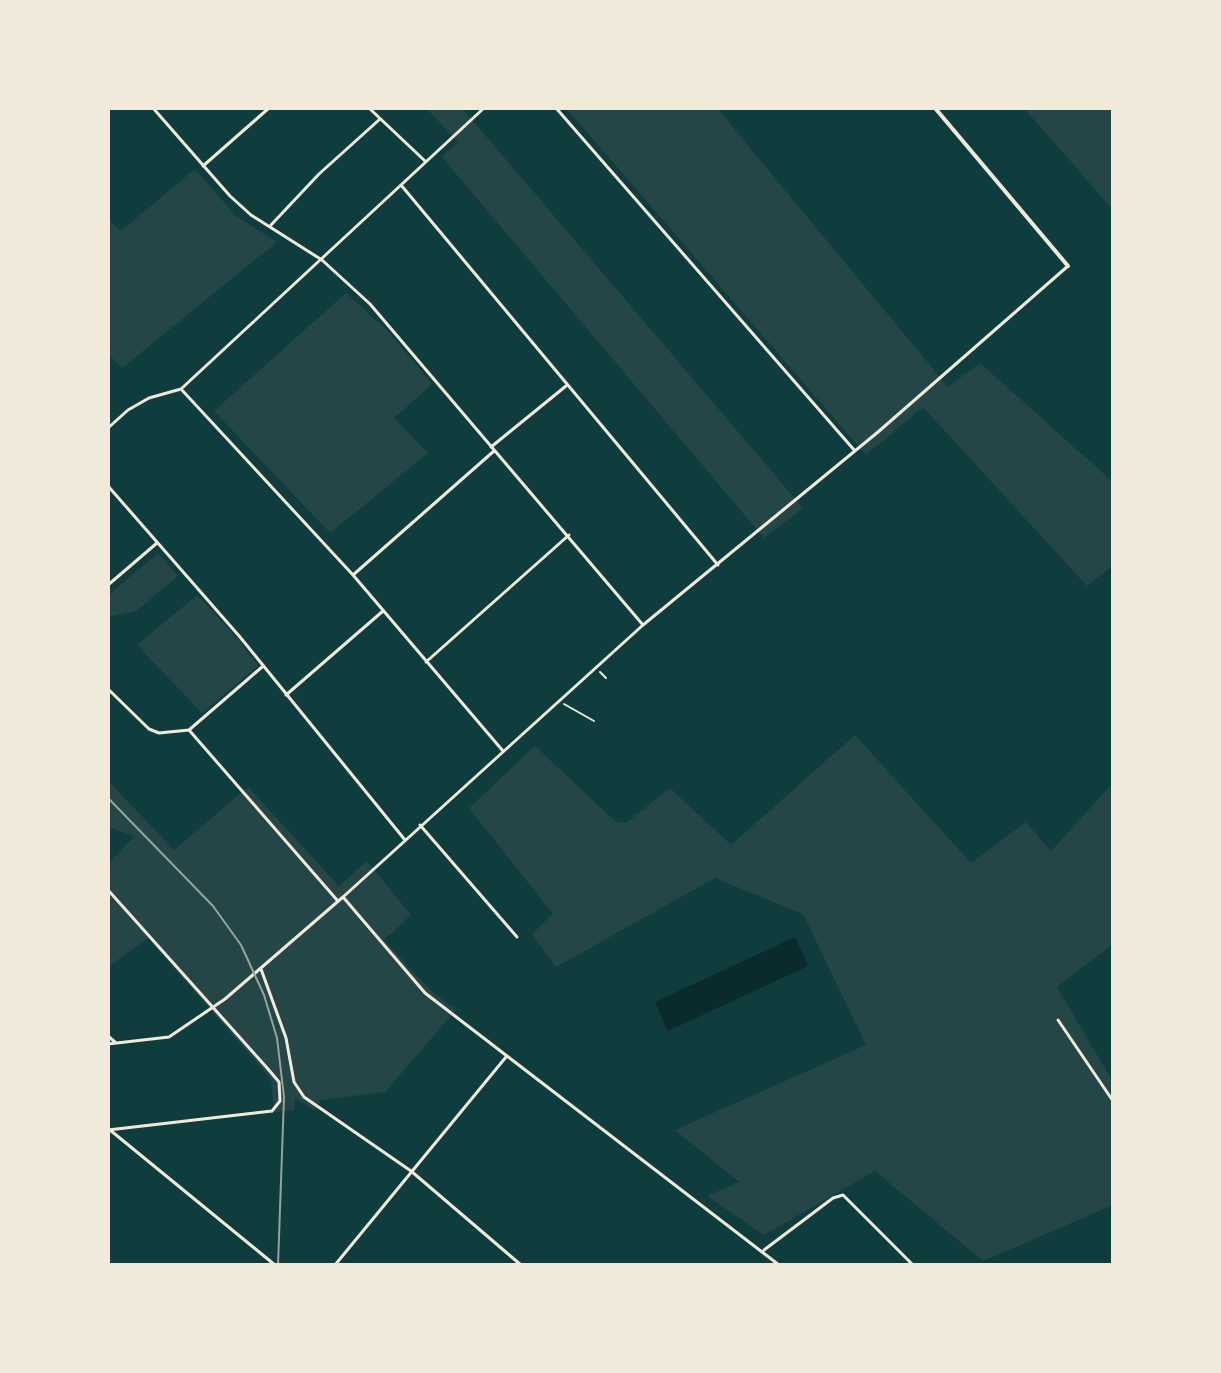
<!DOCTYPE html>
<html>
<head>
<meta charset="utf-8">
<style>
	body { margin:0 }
	#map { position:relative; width:1221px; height:1373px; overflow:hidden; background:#0f3d3e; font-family:"Archivo Narrow",sans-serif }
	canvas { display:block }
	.frame { position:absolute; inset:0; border:110px solid #f1e9da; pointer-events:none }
</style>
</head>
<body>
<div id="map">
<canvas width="1221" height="1373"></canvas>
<div class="frame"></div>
</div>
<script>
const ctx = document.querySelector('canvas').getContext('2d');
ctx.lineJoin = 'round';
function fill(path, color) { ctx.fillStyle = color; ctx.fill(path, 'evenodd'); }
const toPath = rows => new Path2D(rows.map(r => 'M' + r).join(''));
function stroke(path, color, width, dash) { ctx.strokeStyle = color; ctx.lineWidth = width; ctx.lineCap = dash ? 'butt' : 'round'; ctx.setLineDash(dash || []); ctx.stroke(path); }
const green = toPath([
	[426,108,462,108,803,508,764,538,442,157,458,142],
	[566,108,717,108,948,387,980,363,1113,482,1113,565,1087,586,923,407,866,455],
	[1024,108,1113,108,1113,210],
	[195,169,236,216,277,242,122,368,108,354,108,219,121,231],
	[346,293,389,332,432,384,394,418,428,453,330,533,214,411],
	[158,553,178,576,136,611,108,617,108,596],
	[197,595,237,638,258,666,202,713,137,645],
	[855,735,971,863,1026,822,1051,851,1113,783,1113,944,1057,987,1113,1082,1113,1205,983,1261,875,1171,764,1235,707,1196,739,1182,675,1130,866,1045,803,914,715,878,556,967,532,934,553,914,469,808,535,746,615,821,626,823,670,788,731,845],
	[108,781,174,850,248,787,339,886,367,861,411,915,384,940,430,990,456,1010,385,1092,321,1100,314,1110,295,1098,294,1110,274,1112,271,1079,148,938,108,967,108,864,135,836,108,827]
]);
const water = toPath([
	[795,937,808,966,668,1031,655,1002]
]);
const path = toPath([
	[600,672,606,678],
	[564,704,594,721]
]);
const minor = toPath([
	[153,108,230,196,251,215,322,260,370,304,643,625],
	[369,108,425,161],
	[556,108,855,451],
	[203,166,269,108],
	[401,185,718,565],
	[271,225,319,174,380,119],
	[181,389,353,575,503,751],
	[108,428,128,410,149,398,181,389,484,108],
	[491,447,566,386],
	[108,486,240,637,405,840],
	[353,575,494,451],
	[108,585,157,543],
	[426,662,569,535],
	[108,689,149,729,159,733,189,730,337,900],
	[286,695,383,611],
	[189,730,262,667],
	[420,825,517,937],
	[108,890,268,1069,279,1082,280,1101,272,1111,108,1130],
	[343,897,425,993,779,1265],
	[261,969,286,1038,294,1082,304,1097,411,1171,521,1265],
	[1058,1020,1113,1101],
	[108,1036,116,1043],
	[108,1044,169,1037,225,999,343,897,643,625,878,432,1068,266],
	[108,1133,110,1130,275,1265],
	[764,1250,833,1198,843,1195,913,1265],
	[335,1265,506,1057]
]);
const tertiary = toPath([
	[935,108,1068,266]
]);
const rail = toPath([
	[108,798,213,906,241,945,264,995,277,1038,284,1097,278,1265]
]);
fill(green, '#244646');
fill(water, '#0a2a2b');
stroke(path, '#f1e9da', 2);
stroke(minor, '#f1e9da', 3);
stroke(tertiary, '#f1e9da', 4);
stroke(rail, '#97a49c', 2);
</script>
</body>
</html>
